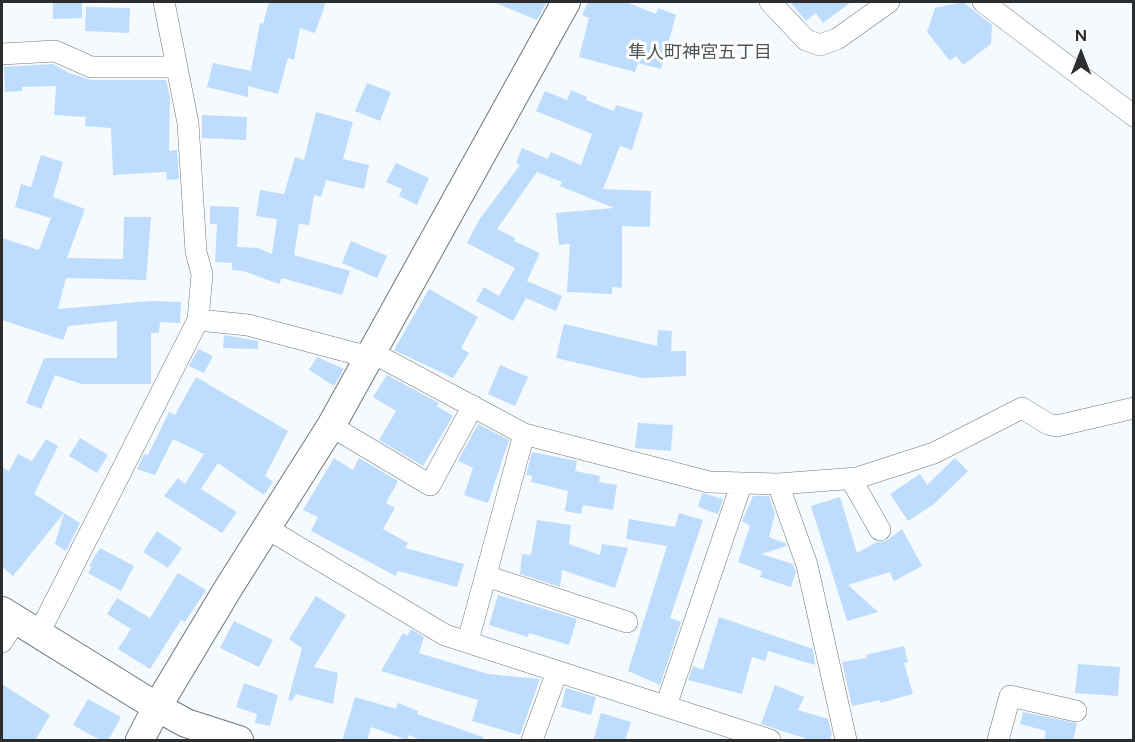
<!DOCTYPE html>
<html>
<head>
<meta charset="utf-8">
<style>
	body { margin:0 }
	#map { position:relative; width:1135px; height:742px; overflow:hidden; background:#f5faff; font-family:Figtree,sans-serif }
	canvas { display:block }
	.frame { position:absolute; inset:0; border:3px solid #2b2d2f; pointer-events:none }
	.north { position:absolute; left:1051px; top:24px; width:60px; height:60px; -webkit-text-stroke:4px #fff; paint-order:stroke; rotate:0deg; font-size:16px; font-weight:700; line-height:24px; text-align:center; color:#2b2d2f }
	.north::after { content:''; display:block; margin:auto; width:21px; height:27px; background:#2b2d2f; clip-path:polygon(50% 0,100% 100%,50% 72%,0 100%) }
</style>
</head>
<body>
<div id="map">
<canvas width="1135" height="742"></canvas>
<div class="frame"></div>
<div class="north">N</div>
</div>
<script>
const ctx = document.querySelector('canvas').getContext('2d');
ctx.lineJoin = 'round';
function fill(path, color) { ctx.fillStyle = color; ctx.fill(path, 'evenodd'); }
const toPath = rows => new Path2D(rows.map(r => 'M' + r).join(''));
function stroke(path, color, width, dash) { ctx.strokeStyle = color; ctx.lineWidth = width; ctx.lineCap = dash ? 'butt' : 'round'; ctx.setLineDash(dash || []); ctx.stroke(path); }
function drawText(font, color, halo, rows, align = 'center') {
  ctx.font = font + ' Figtree,"Noto Sans JP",sans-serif'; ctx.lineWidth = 6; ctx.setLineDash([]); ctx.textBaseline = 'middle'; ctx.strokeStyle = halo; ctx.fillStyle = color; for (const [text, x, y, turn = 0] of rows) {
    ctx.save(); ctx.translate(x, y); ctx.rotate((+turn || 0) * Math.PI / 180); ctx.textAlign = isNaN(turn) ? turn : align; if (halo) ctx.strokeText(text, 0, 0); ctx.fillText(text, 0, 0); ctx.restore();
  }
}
const building = toPath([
	[53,2,82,2,82,18,53,19],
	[269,2,326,2,315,33,300,28,294,60,288,58,278,94,248,86,248,97,207,87,213,63,251,71,260,23,263,24],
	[493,2,547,2,537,20],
	[588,2,626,2,656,14,658,8,676,15,661,69,638,63,635,72,579,57,589,18,582,15],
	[790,2,851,2,823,23,816,13,806,21],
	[963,2,992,25,991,44,963,65,956,56,950,61,927,32,935,8],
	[86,7,130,8,129,33,85,31],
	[53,64,69,73,91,80,166,80,170,97,169,151,177,150,179,179,167,180,166,172,113,175,111,128,85,126,86,117,54,115,56,86,22,87,22,91,5,92,4,67],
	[367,83,391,92,380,121,355,111],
	[571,90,587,97,586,100,614,111,616,105,643,113,632,150,620,146,603,189,651,191,650,227,622,226,622,288,612,287,612,294,567,292,570,244,559,245,556,213,614,208,560,186,562,182,537,172,497,229,515,238,514,241,540,253,527,281,562,296,556,311,526,298,513,321,476,301,484,287,499,296,515,268,467,243,479,220,520,165,516,163,522,148,548,159,551,152,581,165,592,134,536,111,545,91,567,100],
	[316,112,353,122,343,159,369,165,364,189,326,180,321,197,314,195,309,225,299,224,294,255,350,271,342,295,282,278,279,284,243,271,232,270,232,263,215,262,217,224,210,224,210,206,239,207,237,247,258,248,272,254,277,219,256,216,260,190,284,194,295,157,304,160],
	[202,115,247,117,246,140,202,138],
	[41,155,63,162,53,197,85,209,67,258,123,259,124,217,151,217,146,280,66,278,58,309,151,301,181,302,180,323,160,322,159,333,151,333,151,384,81,384,55,375,41,409,26,403,44,358,117,358,117,321,68,326,63,340,2,320,2,238,39,250,51,218,15,207,21,184,31,187],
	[396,163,429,178,417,205,399,196,402,189,386,182],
	[351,241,387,256,377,278,342,263],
	[429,289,478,317,461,348,469,353,453,378,394,350],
	[564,324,657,346,658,330,672,331,671,351,686,351,686,376,642,378,556,358],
	[224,335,258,341,258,349,223,348],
	[198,349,213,356,204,373,189,366],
	[317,357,344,369,334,386,309,370],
	[500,365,528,377,515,406,488,394],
	[387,375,439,403,437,406,453,416,423,466,379,440,396,411,373,397],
	[196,377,288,431,265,476,273,482,264,495,218,463,201,489,237,512,222,533,164,496,178,478,185,484,204,454,173,439,155,475,137,469,144,454,148,455,169,412,175,415],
	[638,423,673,425,671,451,635,448],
	[478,424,509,440,488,503,464,495,473,468,458,461],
	[80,438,108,455,97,473,69,456],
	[46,439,58,446,34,494,64,513,13,576,2,567,2,467,9,471,18,454,32,461],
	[532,452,577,461,575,471,600,476,599,482,617,485,613,510,583,505,581,514,565,511,568,491,531,482,532,476,526,475],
	[334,458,353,470,359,458,398,481,386,503,395,508,383,529,408,543,405,548,464,564,457,587,398,571,396,576,311,531,318,517,303,510],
	[955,458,968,471,934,504,908,521,890,494,920,474,927,485],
	[702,493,723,499,718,514,698,507],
	[753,496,769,496,775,514,769,537,785,543,787,546,761,554,793,564,796,572,791,587,760,577,762,571,738,562,750,526,742,521],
	[840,497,857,553,877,542,886,541,902,529,922,566,894,581,890,572,848,585,878,612,847,621,811,506],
	[64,513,80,523,66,551,55,544],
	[679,513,703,520,670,618,681,622,660,685,628,671,667,546,626,539,629,519,675,527],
	[537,520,571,525,569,544,600,555,602,544,628,548,615,588,562,570,560,587,520,574,522,554,531,555],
	[157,531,182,548,168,568,143,552],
	[100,548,134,566,121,591,88,573,92,567,89,566],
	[178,573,206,590,185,622,181,620,150,669,118,649,131,629,107,614,117,598,150,618],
	[498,595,577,619,569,645,529,633,528,637,489,625],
	[316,596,346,615,314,667,338,673,333,704,296,694,292,701,288,700,302,648,289,639],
	[719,617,813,649,815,665,768,651,765,661,752,657,742,694,688,680,693,666,703,670],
	[234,621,273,640,259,667,220,648],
	[411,629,424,637,419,653,488,674,540,679,520,735,472,721,478,700,381,671,403,633,407,636],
	[904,646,908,662,904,663,913,694,880,703,880,700,852,706,842,662,867,658,866,655],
	[1078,664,1120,667,1118,696,1075,693],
	[244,683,278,695,270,726,255,723,257,714,236,707],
	[2,684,50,715,35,741,2,741],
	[775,685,804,697,798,710,828,719,832,734,829,741,813,741,761,724],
	[566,688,596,697,591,715,561,707],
	[355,697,396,709,398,703,418,711,417,714,483,737,483,741,423,741,409,735,407,740,371,727,367,741,342,741],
	[88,699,121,717,108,741,102,741,73,725],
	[1023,712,1077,723,1073,741,1044,741,1046,731,1020,724],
	[601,713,631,722,625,741,593,741]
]);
const street = toPath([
	[770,2,806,40,820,45,837,39,889,2],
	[983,2,1134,116],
	[2,54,55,51,91,67,177,67],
	[198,320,248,325,357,354,373,353,524,434,709,482,778,484,807,565,846,740],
	[331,426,430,485,473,406],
	[851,479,880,530],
	[778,484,857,478,934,453,1022,408,1048,424,1057,426,1134,408],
	[268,529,445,635,770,740],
	[486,576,627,622],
	[39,633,198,320,202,274,196,252,188,123,164,2],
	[468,641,524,434],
	[2,642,15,621],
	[666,706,741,485],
	[532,740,557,672],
	[998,740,1010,696,1076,711]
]);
const secondary = toPath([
	[2,611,157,707,186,723,239,740],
	[140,740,157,707,229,587,331,426,566,2]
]);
const neighbourhoodNames = [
	["隼人町神宮五丁目",700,53]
];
fill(building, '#bedcfd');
stroke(street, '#71767b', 22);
stroke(secondary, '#71767b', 30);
stroke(street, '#fff', 21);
stroke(secondary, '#fff', 28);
drawText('18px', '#4e5358', '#fff', neighbourhoodNames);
</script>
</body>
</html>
